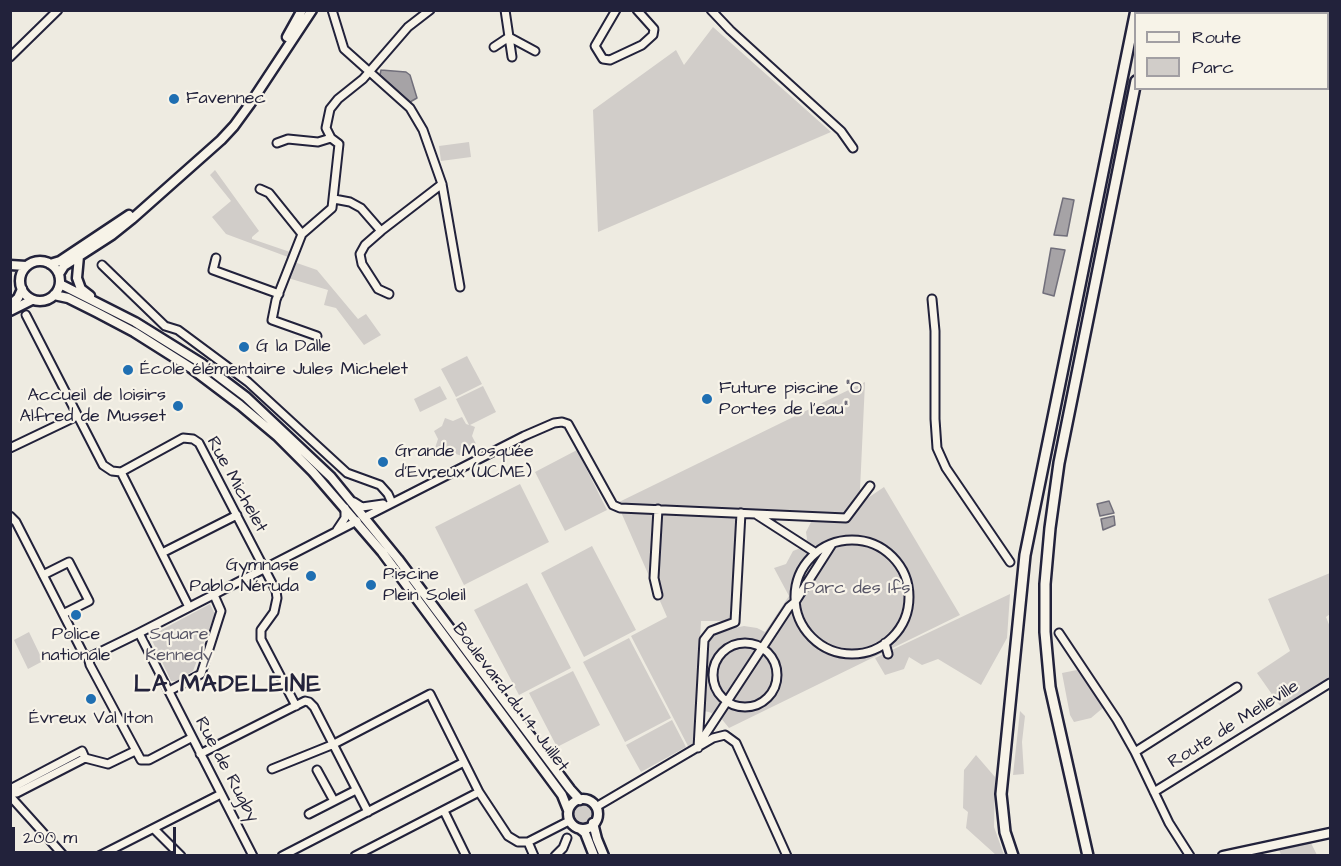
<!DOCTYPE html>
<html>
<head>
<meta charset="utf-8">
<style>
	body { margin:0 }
	#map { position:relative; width:1341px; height:866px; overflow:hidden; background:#eeebe1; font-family:"Architects Daughter",sans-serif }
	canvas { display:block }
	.frame { position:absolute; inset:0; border:12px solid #22223b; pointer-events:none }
	.legend { position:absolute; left:1134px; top:12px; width:195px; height:78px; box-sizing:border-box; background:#f7f3e8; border:2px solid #a29fa3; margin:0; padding:8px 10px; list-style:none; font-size:18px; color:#22223b }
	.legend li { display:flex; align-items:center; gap:12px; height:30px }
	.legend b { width:30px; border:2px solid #a29fa3 }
	.scale { position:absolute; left:12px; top:827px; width:164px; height:27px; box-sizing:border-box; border:3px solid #22223b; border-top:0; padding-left:8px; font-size:18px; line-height:21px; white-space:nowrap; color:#22223b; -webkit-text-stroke:4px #f7f3e8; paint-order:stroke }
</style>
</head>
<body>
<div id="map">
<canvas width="1341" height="866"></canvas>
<div class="frame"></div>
<ul class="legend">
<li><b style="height:8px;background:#f7f3e8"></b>Route</li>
<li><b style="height:16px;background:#d1cdc9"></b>Parc</li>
</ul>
<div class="scale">200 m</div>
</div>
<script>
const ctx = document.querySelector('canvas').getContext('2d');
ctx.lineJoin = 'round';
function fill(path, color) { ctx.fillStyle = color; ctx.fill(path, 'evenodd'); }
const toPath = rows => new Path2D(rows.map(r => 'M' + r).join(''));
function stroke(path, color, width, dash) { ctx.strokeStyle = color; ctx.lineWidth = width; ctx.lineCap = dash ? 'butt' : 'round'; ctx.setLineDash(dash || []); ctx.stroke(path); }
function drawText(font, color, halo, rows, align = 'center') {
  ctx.font = font + ' "Architects Daughter",sans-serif'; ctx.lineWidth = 4.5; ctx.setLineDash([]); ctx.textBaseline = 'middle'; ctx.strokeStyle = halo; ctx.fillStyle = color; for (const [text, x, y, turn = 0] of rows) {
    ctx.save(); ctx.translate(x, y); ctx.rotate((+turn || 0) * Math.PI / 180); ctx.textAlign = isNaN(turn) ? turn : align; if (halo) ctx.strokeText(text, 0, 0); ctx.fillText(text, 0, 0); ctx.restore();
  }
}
const green = toPath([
	[713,27,831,132,598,232,593,110,676,50,684,65],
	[469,142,471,157,441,161,439,146],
	[215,170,259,231,252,237,252,239,290,252,288,257,226,234,212,217,231,201,210,175],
	[294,262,317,270,358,319,366,314,381,335,364,345,336,308,324,305,328,290,288,278],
	[467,356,482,384,456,397,441,369],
	[865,382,860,490,844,514,738,509,731,621,701,621,695,744,689,748,631,636,667,617,617,503],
	[440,386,447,399,420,412,414,399],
	[483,386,496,412,470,425,475,427,472,436,476,444,468,448,465,457,456,454,448,458,444,450,435,448,438,439,434,431,442,426,445,418,453,421,462,417,466,424,469,425,456,399],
	[577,450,607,510,565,531,535,472],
	[520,484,549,542,464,585,435,527],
	[884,487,960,615,729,728,720,717,709,712,703,711,707,643,711,633,744,626,757,628,765,632,789,596,774,568,786,564,793,551,803,547,807,539,806,532,812,520,850,522,862,502],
	[592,546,636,630,584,657,541,573],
	[1330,573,1330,614,1326,617,1330,627,1330,680,1283,710,1257,673,1290,651,1268,599],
	[527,583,571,668,519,695,474,610],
	[1010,594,1007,638,981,685,938,659,922,665,909,657,904,669,885,675,875,658],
	[210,604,215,614,193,671,176,681,171,681,150,636],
	[29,632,43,661,28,669,14,640],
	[629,638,671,718,625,742,583,662],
	[1077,670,1104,707,1091,718,1074,722,1070,715,1062,673],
	[573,671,600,725,557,747,529,693],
	[1020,711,1025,716,1022,742,1024,774,1013,775],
	[672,720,686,747,641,772,626,745],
	[976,755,995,777,994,827,1004,855,996,855,966,828,968,812,963,808,964,770],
	'571 813a11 11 0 1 1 22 0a11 11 0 1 1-22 0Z',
	[1311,843,1317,855,1281,855,1279,849]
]);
const water = toPath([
	[381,70,406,72,410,75,417,98,410,102,380,75,381,70],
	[1063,198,1074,200,1067,236,1054,235,1063,198],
	[1051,248,1065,250,1054,296,1043,293,1051,248],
	[1109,501,1114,513,1100,516,1097,504,1109,501],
	[1114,516,1115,525,1103,530,1101,519,1114,516]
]);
const minor = toPath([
	[332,10,344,49,410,108,423,130,442,184,460,287],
	[505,10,512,57],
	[616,10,595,46,603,59,610,60,642,45,653,35,654,29,637,10],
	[711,10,730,30,841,131,853,148],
	[494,47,509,37,535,51],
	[10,57,58,10],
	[277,143,288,139,318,142,331,138],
	[260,189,269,193,302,234],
	[334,199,350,202,361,208,381,231],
	[216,258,213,270,279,294],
	[102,265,165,326,178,330,248,382,347,473,380,485,388,494,392,503],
	[389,294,378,289,362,264,360,254,365,245,381,231,442,184],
	[932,299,935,331,935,419,937,448,946,468,1010,562],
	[26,315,103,465,112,471,121,472,183,438,193,439,199,443,276,591,277,598,274,612,261,630,261,639,296,706],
	[317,336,272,320,276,300,302,234,332,208,339,144,331,138,326,128,330,109,338,99,363,79,408,27,430,10],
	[10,448,77,416],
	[121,472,189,607],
	[354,502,362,507,383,504],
	[658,509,654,578,658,595],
	[757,515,816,553],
	[10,516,16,522,83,653,88,657],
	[365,517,524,436,554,423,562,422,568,424,613,505,620,508,846,518,870,486],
	[337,530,345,518,345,508],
	'795 597a57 57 0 1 1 114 0a57 57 0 1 1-114 0Z',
	[162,553,237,515],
	[43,575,69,562,89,601,63,614],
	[139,633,253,856],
	[1059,633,1117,720,1135,752],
	[885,643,888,654],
	'713 675a32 32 0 1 1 64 0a32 32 0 1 1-64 0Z',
	[88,657,92,656,139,633,357,521],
	[88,657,90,665,141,760,149,760,191,738],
	[169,691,201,674,221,611,214,595],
	[699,744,789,607,795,602,832,544],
	[698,748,704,640,711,631,735,622,741,513],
	[200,754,305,701,309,702,314,707,368,812],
	[272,769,334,744,430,694,479,792,508,836,518,842,528,842,534,856],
	[317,770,334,801],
	[10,789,82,751,85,758,108,764,135,751],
	[1154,792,1330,683],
	[10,793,17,793,85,758],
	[10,796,64,856],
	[596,807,713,738,725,735,736,743,787,856],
	[444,811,466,856],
	[309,814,356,790],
	[154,829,181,856],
	[528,842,569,821],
	[99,856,221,794],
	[282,856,464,762],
	[355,856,479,792],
	[555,856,563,848,567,838],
	[1190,856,1169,823,1135,752,1237,687]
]);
const major = toPath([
	[287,37,302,10],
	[79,256,77,278,81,289,90,296],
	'20 281a20 20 0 1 1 40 0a20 20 0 1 1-40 0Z',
	[50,264,60,261,129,215],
	[10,265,26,266],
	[59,274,64,266,112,235,132,219,221,140,234,126,250,104,312,10],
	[60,284,135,322,201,363,246,397,331,477,398,559,570,789,580,800],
	[54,295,68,298,96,312,134,332,191,368,240,405,277,436,313,472,382,552,562,795,568,810],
	[10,305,18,298,22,289],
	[10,311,32,300],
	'568 814a15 15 0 1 1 30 0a15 15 0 1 1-30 0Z',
	[593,823,597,839,604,856],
	[580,829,585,833,594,856],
	[1223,856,1330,833]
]);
const highway = toPath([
	[1149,14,1150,10],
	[1013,856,1005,832,1001,794,1025,555,1136,10],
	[1088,856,1050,687,1045,632,1045,584,1050,528,1059,463,1136,81]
]);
const markers = [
	[174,99,6,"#1f6fb2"],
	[244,347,6,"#1f6fb2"],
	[128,370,6,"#1f6fb2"],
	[707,399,6,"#1f6fb2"],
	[178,406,6,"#1f6fb2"],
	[383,462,6,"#1f6fb2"],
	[311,576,6,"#1f6fb2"],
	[371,585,6,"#1f6fb2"],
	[76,615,6,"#1f6fb2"],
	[91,699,6,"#1f6fb2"]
];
const poiNames = [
	["Favennec",186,99],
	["G la Dalle",256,347],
	["École élémentaire Jules Michelet",140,370],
	["Future piscine \"O",719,389],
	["Portes de l'eau\"",719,410],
	["Accueil de loisirs",166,396,"right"],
	["Alfred de Musset",166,417,"right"],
	["Grande Mosquée",395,452],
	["d'Evreux (UCME)",395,473],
	["Gymnase",299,566,"right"],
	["Pablo Néruda",299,587,"right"],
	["Piscine",383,575],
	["Plein Soleil",383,596],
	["Police",76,635,"center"],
	["nationale",76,656,"center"],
	["Évreux Val Iton",91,719,"center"]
];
const streetNames = [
	["Rue Michelet",236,485,61],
	["Boulevard du 14 Juillet",510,698,53],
	["Route de Melleville",1234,725,-32],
	["Rue de Rugby",226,770,62]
];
const parkNames = [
	["Parc des Ifs",857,589],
	["Square",179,635],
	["Kennedy",179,656]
];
const districtNames = [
	["LA MADELEINE",228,686]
];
fill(green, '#d1cdc9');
fill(water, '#a6a3a6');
stroke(water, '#716f7b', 1.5);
stroke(minor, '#22223b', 11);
stroke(major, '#22223b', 13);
stroke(highway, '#22223b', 14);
stroke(minor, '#f7f3e8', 7);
stroke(major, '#f7f3e8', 8);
stroke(highway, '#f7f3e8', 9);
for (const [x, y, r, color] of markers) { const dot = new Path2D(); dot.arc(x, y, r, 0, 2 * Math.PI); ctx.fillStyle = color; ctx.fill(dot); stroke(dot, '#f7f3e8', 2); }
drawText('18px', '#22223b', '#f7f3e8', poiNames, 'left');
drawText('18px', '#22223b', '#f7f3e8', streetNames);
drawText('18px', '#575566', '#f7f3e8', parkNames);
ctx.letterSpacing = '1.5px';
drawText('bold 24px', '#22223b', '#f7f3e8', districtNames);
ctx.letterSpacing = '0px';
</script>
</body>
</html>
